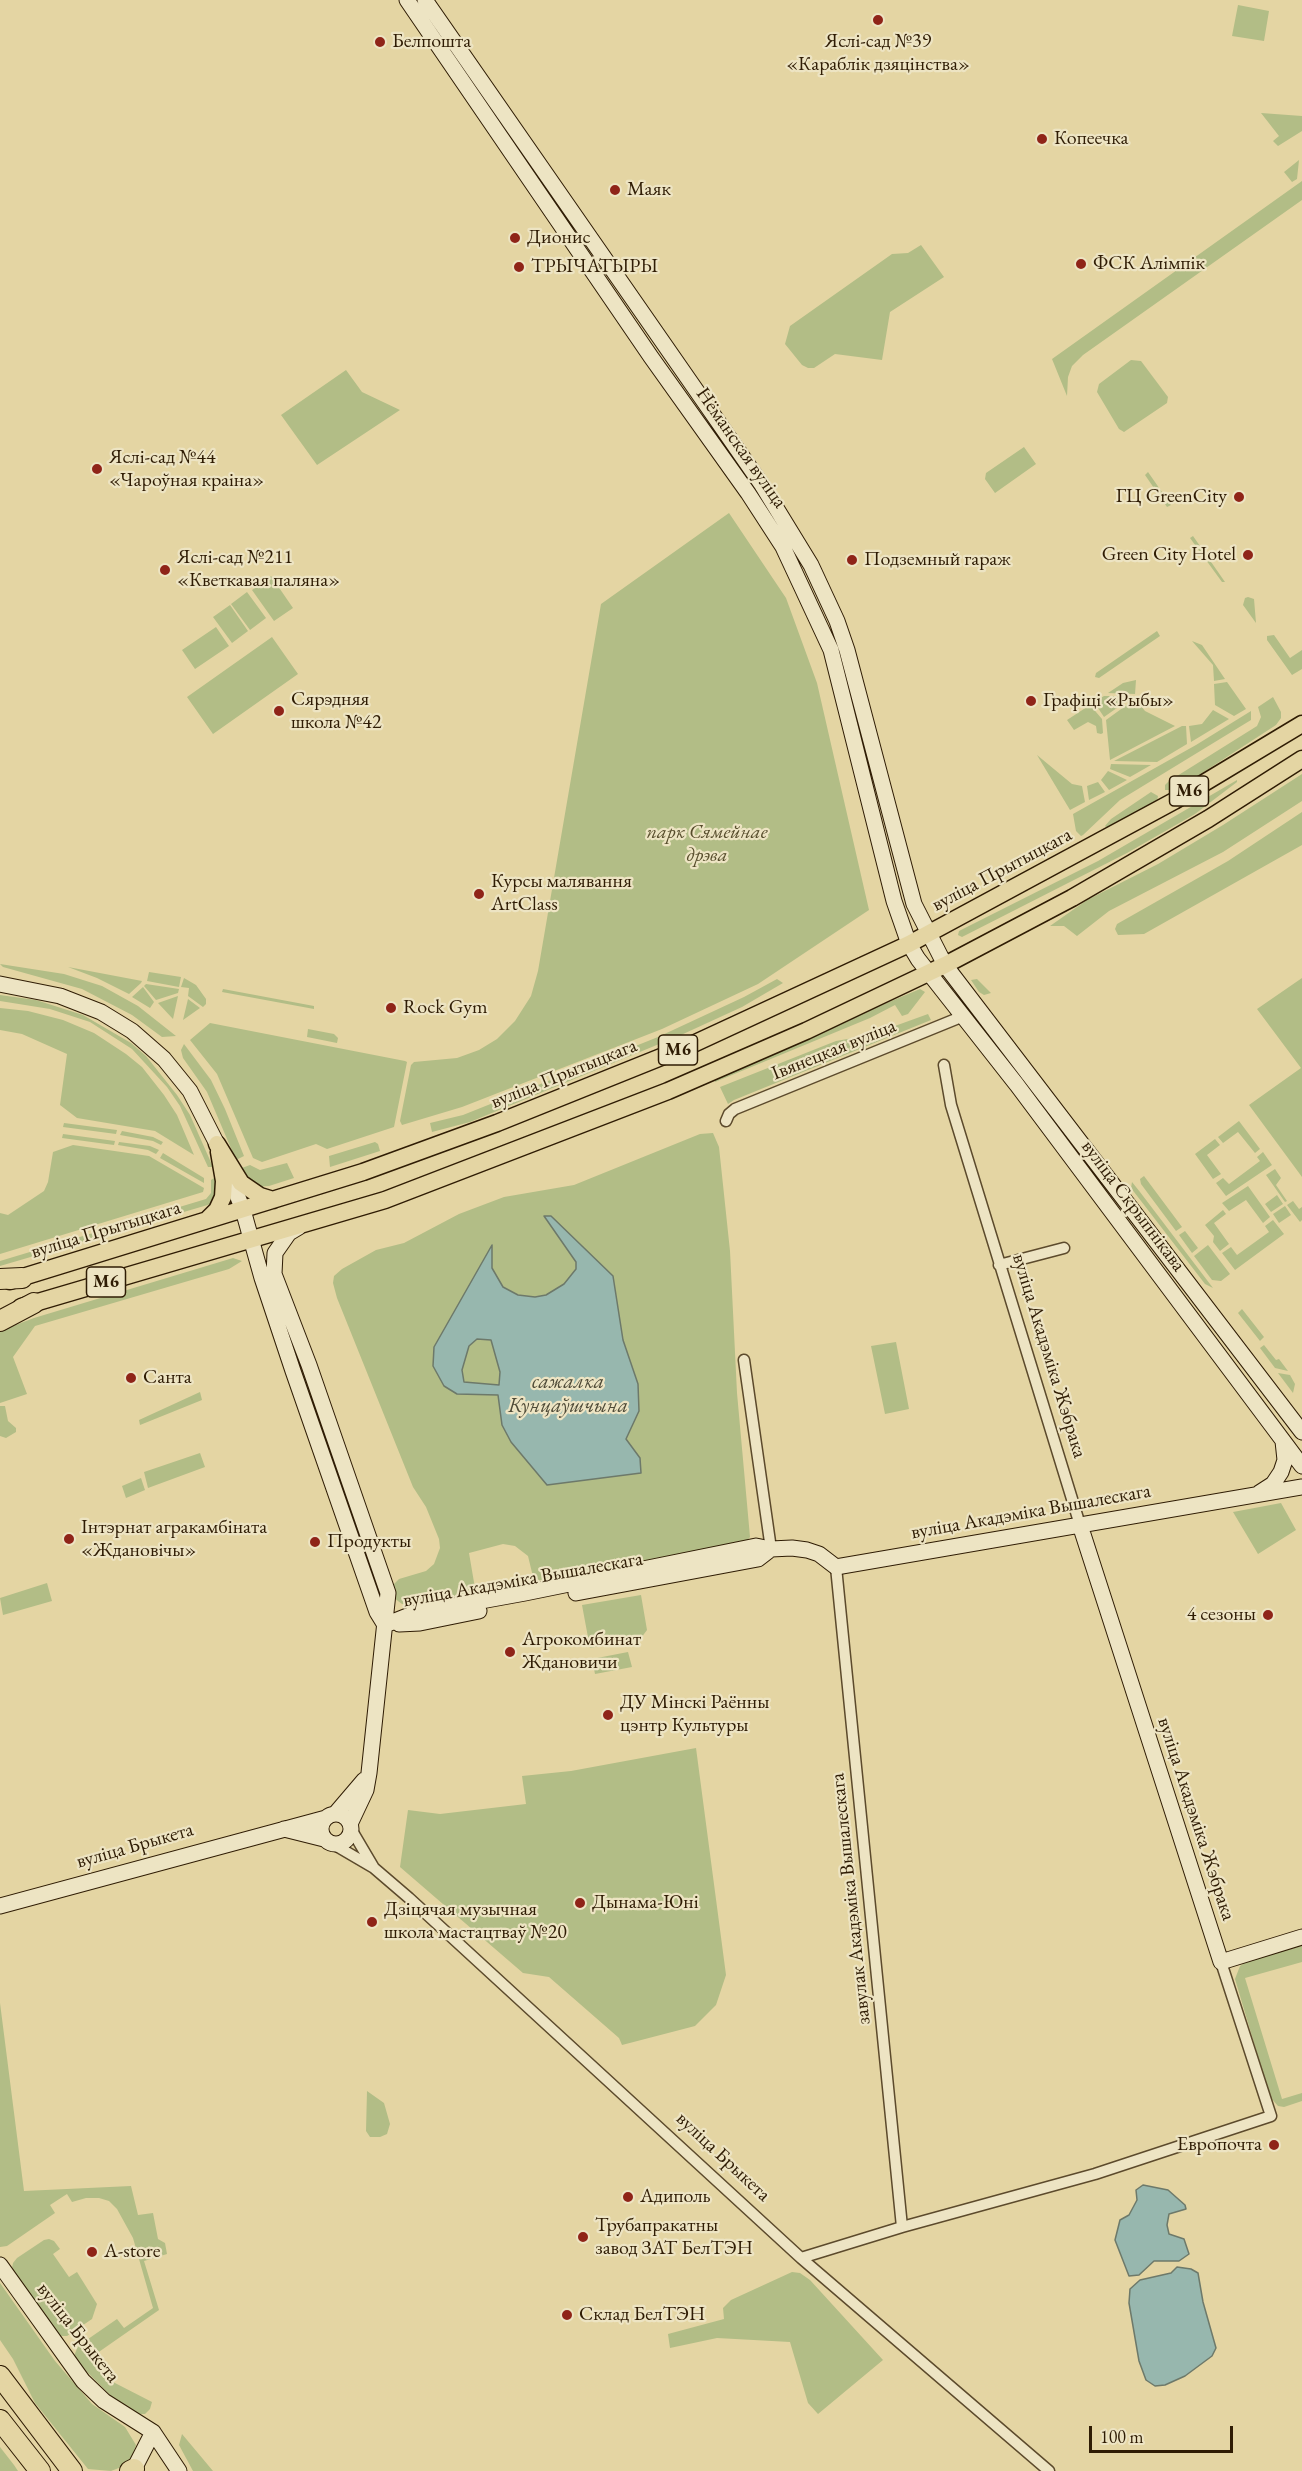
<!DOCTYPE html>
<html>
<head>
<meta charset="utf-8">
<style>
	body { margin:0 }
	#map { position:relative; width:1302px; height:2471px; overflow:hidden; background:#e4d5a3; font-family:"EB Garamond",serif }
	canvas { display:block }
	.scale { position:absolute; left:1089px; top:2426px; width:144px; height:27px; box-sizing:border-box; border:3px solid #2f1c04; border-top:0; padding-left:8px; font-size:18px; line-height:21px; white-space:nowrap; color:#2f1c04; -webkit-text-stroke:4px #ede4c3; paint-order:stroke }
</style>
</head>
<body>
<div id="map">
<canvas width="1302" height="2471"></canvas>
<div class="scale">100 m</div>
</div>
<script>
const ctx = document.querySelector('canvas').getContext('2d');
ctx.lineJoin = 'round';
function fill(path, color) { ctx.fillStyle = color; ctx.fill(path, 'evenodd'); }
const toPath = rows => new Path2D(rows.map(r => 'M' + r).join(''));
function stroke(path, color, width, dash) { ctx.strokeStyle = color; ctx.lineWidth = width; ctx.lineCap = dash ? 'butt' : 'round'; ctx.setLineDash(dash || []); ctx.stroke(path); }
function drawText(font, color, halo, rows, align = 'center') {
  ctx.font = font + ' "EB Garamond",serif'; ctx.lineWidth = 4.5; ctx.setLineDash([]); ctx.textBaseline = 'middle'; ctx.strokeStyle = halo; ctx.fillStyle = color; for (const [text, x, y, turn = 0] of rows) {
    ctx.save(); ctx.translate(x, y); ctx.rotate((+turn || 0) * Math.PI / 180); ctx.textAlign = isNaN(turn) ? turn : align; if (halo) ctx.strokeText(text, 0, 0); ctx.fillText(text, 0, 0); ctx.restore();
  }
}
const green = toPath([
	[1238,5,1269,11,1264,41,1232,36],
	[1261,113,1302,116,1302,131,1278,146,1273,141,1279,136],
	[1299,160,1297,179,1292,182,1284,172],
	[1302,181,1302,200,1083,355,1072,366,1068,377,1067,396,1052,359],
	[921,245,944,277,890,312,882,360,835,354,814,368,808,368,802,365,785,344,790,326,892,254,908,253],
	[1131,360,1141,361,1168,397,1167,403,1124,432,1119,429,1097,392,1099,384],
	[346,370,362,392,400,410,317,465,281,415],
	[1024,447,1036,464,995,493,985,479,986,473],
	[1148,472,1171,505,1167,507,1145,475],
	[729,513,786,598,817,683,869,910,758,984,662,1029,462,1107,402,1125,400,1121,411,1065,414,1062,457,1058,479,1050,497,1039,515,1021,531,996,538,971,601,604],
	[1193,536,1225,582,1222,582,1190,538],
	[271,576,293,608,274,621,252,590],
	[247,592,266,618,250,630,231,604],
	[1248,597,1254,599,1256,623,1243,605,1245,598],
	[230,605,248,631,232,643,213,617],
	[216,627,229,646,195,669,182,650],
	[1157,631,1160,636,1099,678,1095,677,1096,673],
	[1274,635,1290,658,1302,650,1302,669,1292,675,1267,640,1267,636],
	[272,637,298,674,213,734,187,697],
	[1192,641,1202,645,1225,679,1214,681,1213,665],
	[1136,680,1135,694,1108,693,1123,683],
	[1227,682,1246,709,1234,716,1215,705,1214,684],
	[1104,696,1134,696,1104,717,1094,702],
	[1273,697,1281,712,1281,718,1276,725,1176,790,1165,790,1165,785,1169,781,1257,726,1261,717,1258,707],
	[1135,699,1145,711,1175,726,1110,760,1106,720],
	[1090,705,1102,719,1103,733,1101,734,1097,733,1096,726,1088,722,1074,730,1067,720],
	[1213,710,1229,719,1191,742,1189,726,1202,724],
	[1251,711,1251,720,1120,800,1083,835,1081,836,1076,831,1073,814,1196,745],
	[1182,726,1186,726,1187,744,1157,762,1114,761],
	[1037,755,1072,784,1082,786,1085,802,1070,810],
	[1111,764,1151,765,1130,777,1110,769],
	[1108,771,1127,780,1109,790,1101,780],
	[1302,774,1302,801,1223,852,1109,911,1077,936,1064,926,1050,926,1087,900,1158,864,1223,825],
	[1237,780,1237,782,1195,814,1127,853,962,937,958,935,959,931,1098,861],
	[1098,782,1105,792,1089,800,1087,786],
	[1151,792,1158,796,1157,802,1107,828,1105,826,1111,819],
	[1302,812,1302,845,1144,934,1118,935,1115,929,1117,924,1228,861],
	[0,964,64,974,102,986,138,1006,176,1036,162,1037,132,1015,82,989,3,967],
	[68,967,142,981,141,983,129,994,97,978],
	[149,972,181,977,179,987,147,981],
	[184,978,196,985,206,999,206,1004,203,1007,188,996,189,988,181,987],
	[1302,978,1302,1177,1249,1105,1301,1068,1257,1009],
	[777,979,783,983,742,1007,681,1035,470,1122,432,1132,430,1123,463,1115,658,1037,744,997],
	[977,979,991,993,984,995,979,992,971,980],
	[146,984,179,989,178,993,156,1000,144,986],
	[143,987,154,1002,150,1008,132,997],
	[223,989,314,1006,314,1009,222,992],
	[920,989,925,992,908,1014,902,1016,895,1005,870,1018,715,1082,713,1076],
	[0,995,36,1000,83,1015,131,1043,146,1056,177,1095,190,1115,213,1167,208,1167,180,1106,167,1087,132,1049,90,1022,50,1009,0,1001],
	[178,996,173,1019,158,1003],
	[188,999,200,1008,183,1020],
	[0,1008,28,1011,63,1020,94,1033,126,1054,142,1067,164,1095,177,1115,194,1155,155,1131,77,1118,60,1105,67,1054,22,1034,0,1030],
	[928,1014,931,1020,734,1100,728,1104,720,1087,836,1041,870,1035],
	[210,1023,405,1061,407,1062,394,1127,327,1149,316,1144,262,1162,253,1158,217,1074,190,1040],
	[308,1029,334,1034,338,1038,337,1043,307,1037],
	[184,1044,211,1080,225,1109,244,1156,236,1160,207,1092,183,1058,181,1050],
	[1239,1121,1260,1149,1255,1153,1238,1132,1223,1143,1218,1137],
	[64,1123,117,1130,116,1134,63,1127],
	[122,1131,153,1137,163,1142,161,1145,153,1141,120,1135],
	[713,1133,719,1147,730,1251,737,1393,750,1537,747,1541,541,1580,535,1585,528,1556,515,1546,503,1544,469,1553,476,1594,417,1604,402,1604,398,1601,393,1597,394,1584,399,1579,426,1571,434,1564,440,1548,439,1539,426,1507,413,1487,337,1298,333,1283,334,1276,342,1269,376,1250,404,1243,459,1214,504,1197,574,1185,700,1134],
	[63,1134,115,1141,114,1145,62,1138],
	[1215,1139,1220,1145,1207,1155,1221,1174,1213,1179,1195,1154],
	[119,1142,150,1146,159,1150,156,1154,148,1150,118,1145],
	[375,1142,378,1144,380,1151,330,1167,329,1156],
	[73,1145,149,1156,204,1188,203,1192,0,1254,0,1213,8,1215,44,1191,48,1182,53,1152],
	[1263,1152,1272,1165,1226,1196,1216,1183,1223,1178,1229,1184,1260,1161,1257,1157],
	[163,1153,204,1178,204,1183,160,1158],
	[287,1163,294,1178,269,1186,255,1187,239,1169,250,1165,260,1170],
	[1275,1169,1281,1178,1276,1185,1287,1201,1285,1202,1266,1175],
	[217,1176,218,1193,211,1204,0,1266,0,1261,206,1199,211,1193,211,1180],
	[1144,1176,1182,1227,1176,1231,1141,1184,1140,1179],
	[1132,1182,1140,1192,1213,1288,1205,1284,1131,1188],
	[1248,1186,1270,1217,1263,1223,1246,1200,1229,1211,1222,1203],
	[1277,1195,1283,1204,1271,1212,1265,1204],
	[1293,1201,1299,1209,1302,1207,1302,1220,1300,1222,1287,1205],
	[1285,1206,1291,1215,1279,1223,1273,1214],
	[1223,1210,1226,1214,1214,1223,1229,1244,1220,1251,1213,1242,1214,1236,1205,1225],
	[1273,1220,1284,1234,1235,1270,1222,1253,1231,1247,1237,1255,1269,1232,1265,1226],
	[1185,1231,1198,1248,1192,1253,1179,1235],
	[1208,1245,1230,1274,1221,1281,1212,1280,1194,1256],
	[233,1258,242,1261,229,1269,35,1326,13,1357,27,1394,0,1403,0,1331,34,1318],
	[1242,1309,1264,1337,1260,1341,1238,1313],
	[896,1342,909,1409,885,1414,871,1346],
	[1264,1345,1276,1360,1279,1359,1288,1371,1275,1368,1260,1348],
	[1278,1373,1290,1375,1295,1384,1293,1393],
	[200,1392,202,1400,140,1425,139,1420],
	[0,1406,5,1406,8,1421,16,1428,16,1432,6,1438,0,1436],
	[200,1453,205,1467,148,1488,144,1472],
	[141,1478,145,1490,126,1498,122,1486],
	[1281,1503,1296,1530,1258,1554,1233,1512],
	[47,1583,52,1601,3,1615,0,1598],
	[641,1595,647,1630,641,1638,590,1648,582,1605],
	[628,1652,632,1667,595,1674,592,1659],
	[696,1748,726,1975,716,2005,695,2026,622,2045,619,2038,549,1977,523,1973,400,1867,408,1810,440,1814,526,1804,522,1776,571,1771],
	[1302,1946,1302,1962,1245,1978,1282,2099,1302,2093,1302,2101,1284,2107,1278,2106,1270,2097,1235,1979,1240,1966,1247,1961],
	[0,2003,24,2191,131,2186,138,2215,153,2213,158,2239,165,2243,167,2254,144,2261,159,2310,93,2356,113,2382,152,2402,150,2409,145,2414,135,2414,123,2408,77,2362,74,2356,78,2346,117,2319,124,2328,153,2308,133,2238,117,2209,109,2201,99,2198,86,2198,72,2202,67,2194,50,2205,55,2213,7,2246,0,2247],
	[367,2091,384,2103,390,2124,387,2134,380,2137,370,2137,366,2131],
	[49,2239,54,2241,60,2249,53,2254,69,2277,77,2272,97,2304,92,2319,67,2336,59,2336,12,2268,13,2263,17,2258,44,2240],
	[792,2272,800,2273,810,2280,883,2360,818,2414,808,2403,790,2342,717,2338,670,2348,668,2334,724,2319,723,2308,731,2300],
	[0,2283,55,2361,92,2404,125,2427,136,2445,132,2456,124,2466,111,2471,88,2469,35,2403,13,2359,0,2340],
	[182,2434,213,2471,193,2471,179,2445],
	[0,2447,14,2465,18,2471,0,2471]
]);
const water = toPath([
	[544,1216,551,1216,613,1276,623,1340,638,1384,639,1411,626,1439,640,1458,641,1473,547,1485,511,1442,502,1425,498,1395,457,1394,444,1386,433,1366,434,1347,492,1245,492,1268,503,1287,518,1295,535,1297,546,1295,564,1284,576,1269,576,1262,544,1216],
	[477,1339,491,1340,500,1372,499,1385,464,1382,462,1370,469,1346,477,1339],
	[1143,2185,1168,2190,1185,2205,1186,2209,1169,2214,1167,2225,1169,2234,1184,2239,1189,2254,1179,2261,1154,2261,1139,2275,1129,2276,1115,2240,1120,2220,1129,2215,1137,2200,1136,2190,1143,2185],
	[1177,2267,1191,2269,1198,2273,1203,2302,1216,2348,1212,2356,1185,2376,1165,2385,1155,2386,1146,2380,1139,2361,1129,2303,1130,2289,1140,2280,1171,2273,1177,2267]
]);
const street = toPath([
	[944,1065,951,1105,1080,1525],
	[726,1121,729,1114,735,1109,961,1017],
	[999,1265,1064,1248],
	[744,1360,771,1549],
	[836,1567,902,2227],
	[351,1829,374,1868],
	[333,1844,374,1868,409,1898,801,2258,1049,2471],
	[801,2258,902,2227,1095,2174,1271,2116,1221,1962]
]);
const secondary = toPath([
	[407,0,651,357,748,493,783,547,831,650,894,901,909,944,918,959,1017,1085,1302,1466],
	[425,0,762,485,811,565,837,621,847,650,914,904,945,965,1302,1432],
	[0,984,60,996,101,1012,132,1031,164,1059,190,1091,217,1144,243,1210,262,1278,293,1371,377,1612,385,1625],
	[299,1227,289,1233,275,1253,274,1274,309,1365,388,1593,369,1773,366,1790,350,1824],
	[1259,1493,1273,1484,1281,1472,1285,1460,1283,1441],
	[1080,1525,1221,1962,1302,1937],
	[576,1593,758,1559,771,1549],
	[399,1624,420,1623,479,1611],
	[385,1625,415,1613,525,1593,756,1546,771,1549,792,1548,807,1550,819,1554,836,1567,1302,1487],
	'321 1829a15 15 0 1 1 30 0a15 15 0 1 1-30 0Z',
	[335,1814,364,1780],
	[284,1829,324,1839],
	[0,1906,326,1818],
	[0,2265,83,2381,104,2401,153,2432,179,2471],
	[134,2469,153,2432]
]);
const primary = toPath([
	[217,1144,241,1183,260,1196,273,1200],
	[207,1220,217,1210,223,1197,224,1181,219,1152],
	[10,1281,363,1172,497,1123,691,1045,909,944,1174,801,1302,724],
	[21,1307,385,1200,668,1091,806,1031,945,965,1072,898,1208,819,1302,759]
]);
const highway = toPath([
	[0,1279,22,1278],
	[0,1321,34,1303],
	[0,2376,72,2471],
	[0,2420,40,2471],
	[130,2471,134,2469]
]);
const markers = [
	[878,20,6,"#8f2418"],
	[380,42,6,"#8f2418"],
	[1042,139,6,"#8f2418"],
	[615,190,6,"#8f2418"],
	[515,238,6,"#8f2418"],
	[1081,264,6,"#8f2418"],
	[519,267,6,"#8f2418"],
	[97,469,6,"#8f2418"],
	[1239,497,6,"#8f2418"],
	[1248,555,6,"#8f2418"],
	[852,560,6,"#8f2418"],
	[165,570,6,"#8f2418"],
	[1031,701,6,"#8f2418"],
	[279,711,6,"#8f2418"],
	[479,894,6,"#8f2418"],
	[391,1008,6,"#8f2418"],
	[131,1378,6,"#8f2418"],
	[69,1539,6,"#8f2418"],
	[315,1542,6,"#8f2418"],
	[1268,1615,6,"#8f2418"],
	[510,1652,6,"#8f2418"],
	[608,1715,6,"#8f2418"],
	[580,1903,6,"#8f2418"],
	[372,1922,6,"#8f2418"],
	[1274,2145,6,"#8f2418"],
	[628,2197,6,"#8f2418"],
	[583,2237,6,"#8f2418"],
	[92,2252,6,"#8f2418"],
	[567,2315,6,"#8f2418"]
];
const shields = [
	[1189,791,39],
	[678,1050,39],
	[106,1282,39]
];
const shieldNames = [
	["М6",1189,791],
	["М6",678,1050],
	["М6",106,1282]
];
const poiNames = [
	["Белпошта",392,42],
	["Яслі-сад №39",878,42,"center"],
	["«Караблік дзяцінства»",878,65,"center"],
	["Копеечка",1054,139],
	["Маяк",627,190],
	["Дионис",527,238],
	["ФСК Алімпік",1093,264],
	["ТРЫЧАТЫРЫ",531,267],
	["Яслі-сад №44",109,458],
	["«Чароўная краіна»",109,481],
	["ГЦ GreenCity",1227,497,"right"],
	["Green City Hotel",1236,555,"right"],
	["Яслі-сад №211",177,558],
	["«Кветкавая паляна»",177,581],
	["Подземный гараж",864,560],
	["Сярэдняя",291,700],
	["школа №42",291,723],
	["Графіці «Рыбы»",1043,701],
	["Курсы малявання",491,882],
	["ArtClass",491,905],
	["Rock Gym",403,1008],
	["Санта",143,1378],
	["Інтэрнат агракамбіната",81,1528],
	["«Ждановічы»",81,1551],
	["Продукты",327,1542],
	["4 сезоны",1256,1615,"right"],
	["Агрокомбинат",522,1640],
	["Ждановичи",522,1663],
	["ДУ Мінскі Раённы",620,1703],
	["цэнтр Культуры",620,1726],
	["Дынама-Юні",592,1903],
	["Дзіцячая музычная",384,1910],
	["школа мастацтваў №20",384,1933],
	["Европочта",1262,2145,"right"],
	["Адиполь",640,2197],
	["Трубапракатны",595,2226],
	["завод ЗАТ БелТЭН",595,2249],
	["А-store",104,2252],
	["Склад БелТЭН",579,2315]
];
const streetNames = [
	["Нёманская вуліца",741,448,55],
	["вуліца Прытыцкага",1002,870,-28],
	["Івянецкая вуліца",834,1050,-22],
	["вуліца Прытыцкага",564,1074,-22],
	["вуліца Скрыпнікава",1133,1206,53],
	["вуліца Прытыцкага",106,1230,-17],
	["вуліца Акадэміка Жэбрака",1049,1356,73],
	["вуліца Акадэміка Вышалескага",1031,1512,-10],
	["вуліца Акадэміка Вышалескага",523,1580,-10],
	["вуліца Акадэміка Жэбрака",1196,1819,72],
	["вуліца Брыкета",135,1846,-16],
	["завулак Акадэміка Вышалескага",851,1899,-96],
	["вуліца Брыкета",723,2157,43],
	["вуліца Брыкета",78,2333,52]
];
const parkNames = [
	["парк Сямейнае",707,833],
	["дрэва",707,856]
];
const waterNames = [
	["сажалка",568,1382],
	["Кунцаўшчына",568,1406]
];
fill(green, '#b2bd86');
fill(water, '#97b7ae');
stroke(water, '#6d796a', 1.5);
stroke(street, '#5c4a2c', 13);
stroke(secondary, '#2f1c04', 17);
stroke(primary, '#2f1c04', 19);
stroke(highway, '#2f1c04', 22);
stroke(street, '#ede4c3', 10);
stroke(secondary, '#ede4c3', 15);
stroke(primary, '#e4d5a3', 16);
stroke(highway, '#e4d5a3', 20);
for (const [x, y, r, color] of markers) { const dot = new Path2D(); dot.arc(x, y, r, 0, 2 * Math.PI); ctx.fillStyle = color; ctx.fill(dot); stroke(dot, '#ede4c3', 2); }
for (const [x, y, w] of shields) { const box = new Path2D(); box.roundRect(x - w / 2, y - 15, w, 30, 4.5); ctx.fillStyle = '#ede4c3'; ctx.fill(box); stroke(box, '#2f1c04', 1.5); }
drawText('bold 18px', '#2f1c04', null, shieldNames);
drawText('20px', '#2f1c04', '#ede4c3', poiNames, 'left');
drawText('20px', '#2f1c04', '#ede4c3', streetNames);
drawText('italic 20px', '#564c2b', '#ede4c3', parkNames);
drawText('italic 21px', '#4e4a37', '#ede4c3', waterNames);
</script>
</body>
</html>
